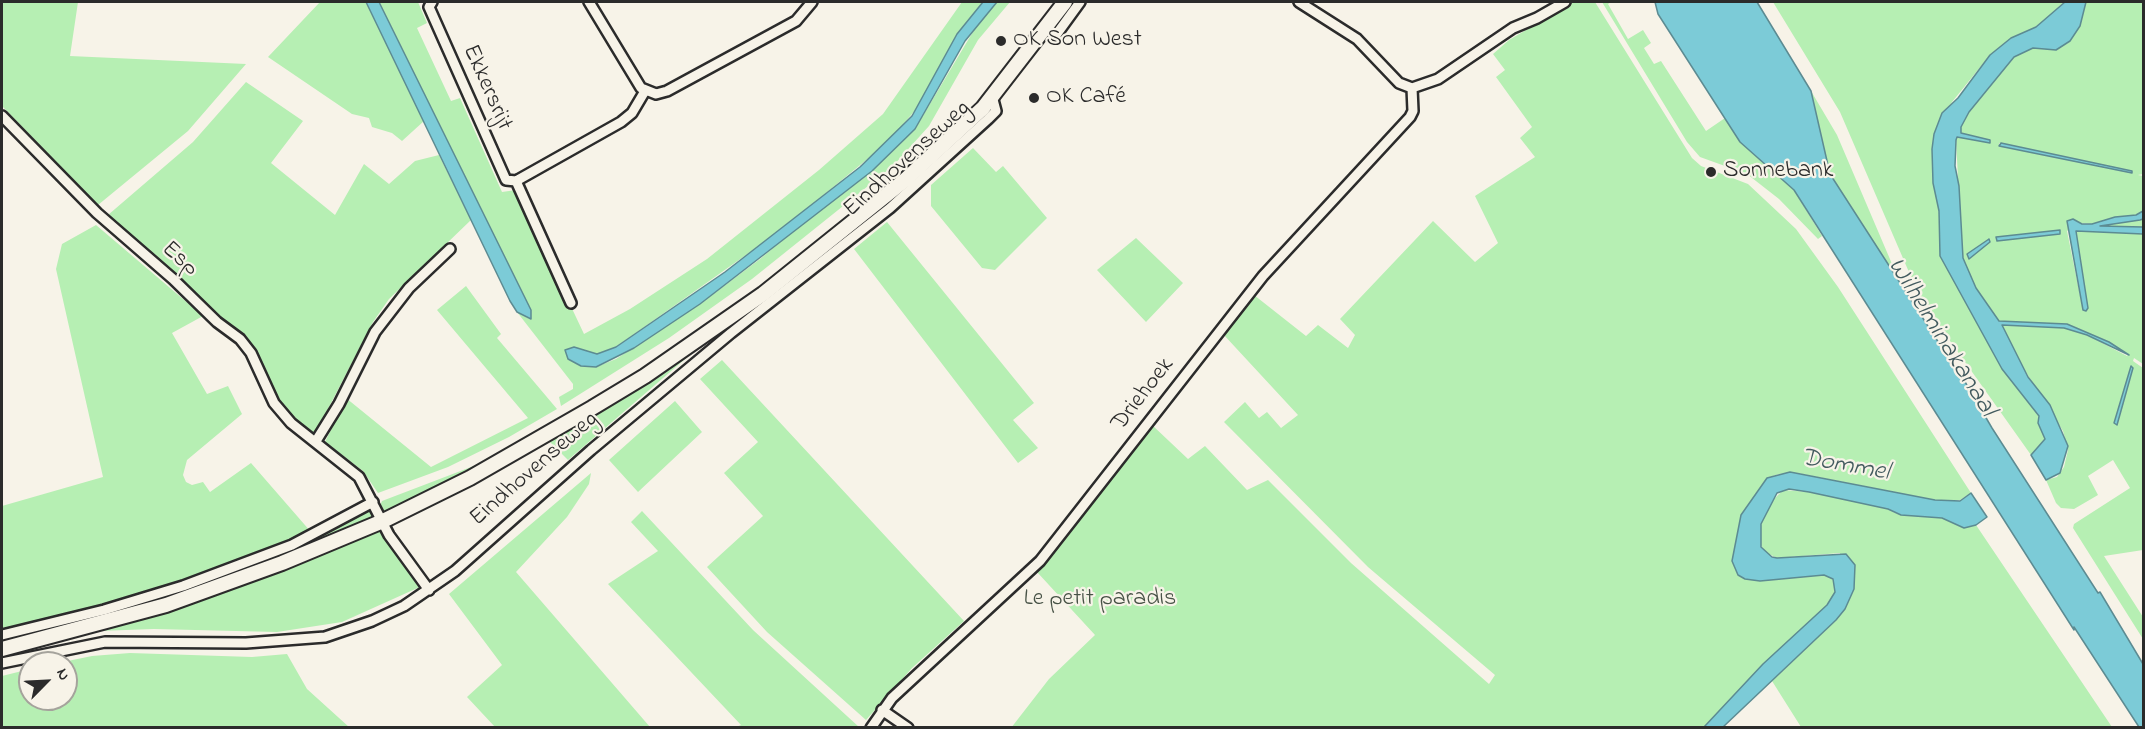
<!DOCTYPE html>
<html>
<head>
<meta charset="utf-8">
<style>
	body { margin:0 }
	#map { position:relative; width:2145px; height:729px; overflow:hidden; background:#f7f3e8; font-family:"Indie Flower",sans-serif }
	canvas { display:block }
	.frame { position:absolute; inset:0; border:3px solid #2b2b2b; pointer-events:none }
	.north { position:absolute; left:18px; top:651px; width:60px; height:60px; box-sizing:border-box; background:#f7f3e8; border:2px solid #a5a39c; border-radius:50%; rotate:66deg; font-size:16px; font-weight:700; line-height:24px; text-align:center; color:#2b2b2b }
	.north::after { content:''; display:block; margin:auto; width:21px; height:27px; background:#2b2b2b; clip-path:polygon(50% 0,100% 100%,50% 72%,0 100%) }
</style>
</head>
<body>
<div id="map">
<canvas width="2145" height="729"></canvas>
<div class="frame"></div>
<div class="north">N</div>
</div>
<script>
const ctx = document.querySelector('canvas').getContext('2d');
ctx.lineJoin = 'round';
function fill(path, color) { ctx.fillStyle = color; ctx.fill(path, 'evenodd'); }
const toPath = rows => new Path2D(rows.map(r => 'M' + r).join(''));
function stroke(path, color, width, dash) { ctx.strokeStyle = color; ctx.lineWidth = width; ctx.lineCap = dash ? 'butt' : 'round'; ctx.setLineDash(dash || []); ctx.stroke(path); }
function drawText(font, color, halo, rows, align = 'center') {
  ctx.font = font + ' "Indie Flower",sans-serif'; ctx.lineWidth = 4.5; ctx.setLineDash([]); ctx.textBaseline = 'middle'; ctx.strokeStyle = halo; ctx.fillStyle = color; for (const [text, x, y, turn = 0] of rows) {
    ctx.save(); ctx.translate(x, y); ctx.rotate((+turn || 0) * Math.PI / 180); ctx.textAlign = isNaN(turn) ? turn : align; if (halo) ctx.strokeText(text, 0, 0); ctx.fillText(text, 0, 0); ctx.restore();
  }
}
const green = toPath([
	[2,2,78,2,70,56,246,64,188,131,98,205,2,106],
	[320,2,366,2,424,121,402,141,392,133,372,127,369,118,352,114,268,57],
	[379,2,418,2,427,23,417,28,451,101,460,98,502,192,516,190,584,334,630,309,707,259,819,170,883,114,962,2,983,2,957,34,918,107,887,143,777,233,616,347,597,354,574,347,596,367,616,359,700,304,760,259,915,129,980,20,997,2,1010,2,978,40,929,126,893,166,752,279,669,338,561,406,559,397,573,389,573,384,517,312,530,319,531,310],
	[1574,2,1595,2,1692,158,1701,166,1748,184,1796,229,1838,287,1971,493,1960,500,1935,500,1797,473,1779,474,1767,478,1741,515,1732,561,1738,575,1760,581,1824,575,1833,579,1836,592,1827,605,1704,727,1011,728,1049,679,1095,635,1037,572,1151,424,1188,459,1205,446,1247,490,1268,480,1351,563,1489,684,1495,675,1368,567,1224,422,1245,402,1259,418,1267,412,1281,428,1298,415,1223,334,1254,295,1306,336,1318,325,1348,348,1355,335,1340,319,1433,221,1475,262,1498,243,1475,196,1535,157,1520,138,1532,127,1496,77,1505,70,1493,54,1509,40],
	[1602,2,1611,2,1608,4,1628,39,1643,30,1651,43,1644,48,1654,64,1661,61,1706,131,1725,118,1740,142,1794,190,1822,236,1818,239,1779,199,1747,174,1700,157,1687,142],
	[1773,2,2065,2,2036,27,2007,41,1990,55,1952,102,1934,134,1932,149,1933,183,1939,211,1940,255,2002,369,2039,416,2038,423,2045,439,2031,455,1921,300,1840,112],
	[2086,2,2143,2,2143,174,2138,175,2143,176,2143,211,2136,215,2115,217,2092,224,2079,223,2067,231,2083,310,2076,231,2143,234,2143,364,2134,358,2133,361,2143,368,2143,550,2104,556,2143,617,2143,639,2073,528,2074,524,2130,488,2113,460,2088,476,2098,495,2074,509,2061,508,2056,503,2046,480,2057,477,2064,467,2068,450,2063,431,2022,366,2002,325,2064,328,2087,335,2127,356,2128,354,2067,324,1999,321,1974,285,1963,259,1961,236,1956,140,1957,137,1990,143,1989,140,1963,134,1959,131,1961,127,1969,112,2014,57,2033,48,2057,48,2068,43,2080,24],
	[1999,143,2001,143,2132,173,1999,146],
	[2059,230,2060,233,1998,241,1996,237],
	[246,82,303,121,271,163,335,215,364,164,389,184,415,161,439,155,471,220,389,299,373,322,315,434,280,407,266,370,244,336,215,316,108,215,193,142],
	[1811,91,1837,135,1901,285,1830,174],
	[973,148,996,172,1003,166,1047,218,995,270,982,268,931,206,931,185],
	[2143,219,2143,227,2137,229,2100,226],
	[887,222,1034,403,1013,420,1038,448,1018,463,854,249],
	[96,225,203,316,172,333,207,394,228,386,242,414,187,460,183,475,186,482,192,485,203,482,210,492,251,463,311,532,155,592,2,632,2,506,103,477,56,269,62,244],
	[1136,238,1183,283,1146,322,1097,270],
	[466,286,501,334,497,338,557,409,509,437,448,467,378,493,363,471,325,442,346,398,431,467,528,418,437,310],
	[699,347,568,460,550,442,610,406],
	[722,360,964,621,912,668,866,720,767,632,707,567,763,516,724,473,758,442,700,379],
	[675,401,702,432,638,492,609,460],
	[492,459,383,516,379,508,382,501],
	[591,473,589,484,567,517,516,572,650,727,495,727,467,697,502,665,449,594],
	[1783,490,1809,492,1888,509,1895,513,1942,518,1961,527,1976,525,2112,727,1801,727,1772,681,1836,620,1840,553,1777,558,1765,552,1759,542,1761,524,1771,502],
	[369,509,373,510,377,518,234,574,315,539],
	[642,511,753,630,859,727,736,727,741,725,608,584,658,551,631,522],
	[382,528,422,586,342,622,277,632,154,629,98,631,221,593],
	[130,653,252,657,287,654,307,689,349,727,2,727,2,676,30,669,30,699,66,699,66,663,58,663,92,656]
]);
const water = toPath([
	[366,2,379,2,531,310,531,319,517,312,510,301,366,2],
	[983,2,997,2,965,41,915,129,872,171,700,304,634,348,596,367,581,366,568,359,565,350,574,347,597,354,616,347,725,272,860,167,912,116,957,34,983,2],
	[1655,2,1757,2,1811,91,1830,174,1955,368,1954,363,1992,428,2098,593,2100,592,2143,664,2143,727,2139,727,2074,627,2074,630,1794,190,1740,142,1658,14,1655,2],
	[2065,2,2086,2,2080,26,2070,41,2056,50,2033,48,2014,57,1969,112,1961,127,1961,133,1990,140,1990,143,1957,137,1956,140,1955,166,1959,186,1963,258,1976,288,1999,321,2067,324,2109,342,2129,355,2087,335,2064,328,2002,325,2028,377,2050,405,2068,446,2060,473,2046,480,2031,455,2045,439,2038,423,2039,416,2002,369,1940,256,1939,211,1933,183,1932,149,1934,134,1942,113,1958,98,1990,55,2011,38,2036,27,2065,2],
	[2001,143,2132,171,2132,173,1999,146,2001,143],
	[2143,211,2143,219,2140,220,2100,226,2143,227,2143,234,2076,231,2088,308,2086,311,2083,310,2067,221,2073,219,2082,224,2092,224,2115,217,2136,215,2143,211],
	[2060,230,2060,234,1997,241,1996,237,2060,230],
	[1989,239,1990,242,1969,259,1967,254,1989,239],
	[2131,366,2133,368,2117,425,2114,423,2131,366],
	[1790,472,1935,500,1960,501,1971,493,1987,517,1976,525,1964,528,1942,518,1901,515,1888,509,1809,492,1789,489,1777,493,1761,524,1761,547,1772,557,1777,558,1846,554,1855,565,1854,589,1845,609,1836,620,1723,727,1704,727,1763,664,1827,605,1835,592,1833,579,1824,575,1760,581,1745,579,1738,575,1732,561,1741,515,1767,478,1790,472]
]);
const street = toPath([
	[432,2,429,7,506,180,516,181,621,122,632,113,645,91],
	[589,2,641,88,656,94,667,91,796,21,812,2],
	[1299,2,1357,39,1399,83,1412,88,1438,79,1513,28,1537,18,1565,2],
	[1056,35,1080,2],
	[2,116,97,213,173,279,217,322,240,339,251,353,274,403,291,423,359,477,389,535,429,590],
	[516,181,571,303],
	[316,441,339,404,375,332,409,288,450,249],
	[2,635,104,610,183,586,292,545,373,502],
	[2,663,105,642,246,643,325,637,372,621,404,606,455,571,591,450,731,333,890,208,988,119,996,111,992,96],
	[882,710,908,728],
	[871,728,892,698,1040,561,1263,276,1410,117,1413,111,1412,88]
]);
const secondary = toPath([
	[2,649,166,605,282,563,383,521,470,478,592,408,645,376,763,294,905,180,983,108,1065,2]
]);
const markers = [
	[1001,41,6,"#2b2b2b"],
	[1034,98,6,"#2b2b2b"],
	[1711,172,6,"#2b2b2b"]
];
const poiNames = [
	["OK Son West",1013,41],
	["OK Café",1046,98],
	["Sonnebank",1723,172]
];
const streetNames = [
	["Ekkersrijt",486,88,66],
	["Eindhovenseweg",908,160,-42],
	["Esp",179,260,42],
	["Driehoek",1144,395,-52],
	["Eindhovenseweg",535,470,-41]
];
const parkNames = [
	["Le petit paradis",1100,600]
];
const waterNames = [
	["Wilhelminakanaal",1940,338,58],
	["Dommel",1845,467,10]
];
fill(green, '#b6efb3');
fill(water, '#7ccbd7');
stroke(water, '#5c8b92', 1.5);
stroke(street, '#2b2b2b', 14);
stroke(secondary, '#2b2b2b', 18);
stroke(street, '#f7f3e8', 9);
stroke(secondary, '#f7f3e8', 14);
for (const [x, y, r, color] of markers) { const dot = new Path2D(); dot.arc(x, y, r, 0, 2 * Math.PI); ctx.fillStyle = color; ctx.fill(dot); stroke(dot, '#f7f3e8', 2); }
drawText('24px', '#2b2b2b', '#f7f3e8', poiNames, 'left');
drawText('24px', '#2b2b2b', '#f7f3e8', streetNames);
drawText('24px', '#475246', '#f7f3e8', parkNames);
drawText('italic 26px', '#435b5f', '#f7f3e8', waterNames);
</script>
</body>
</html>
